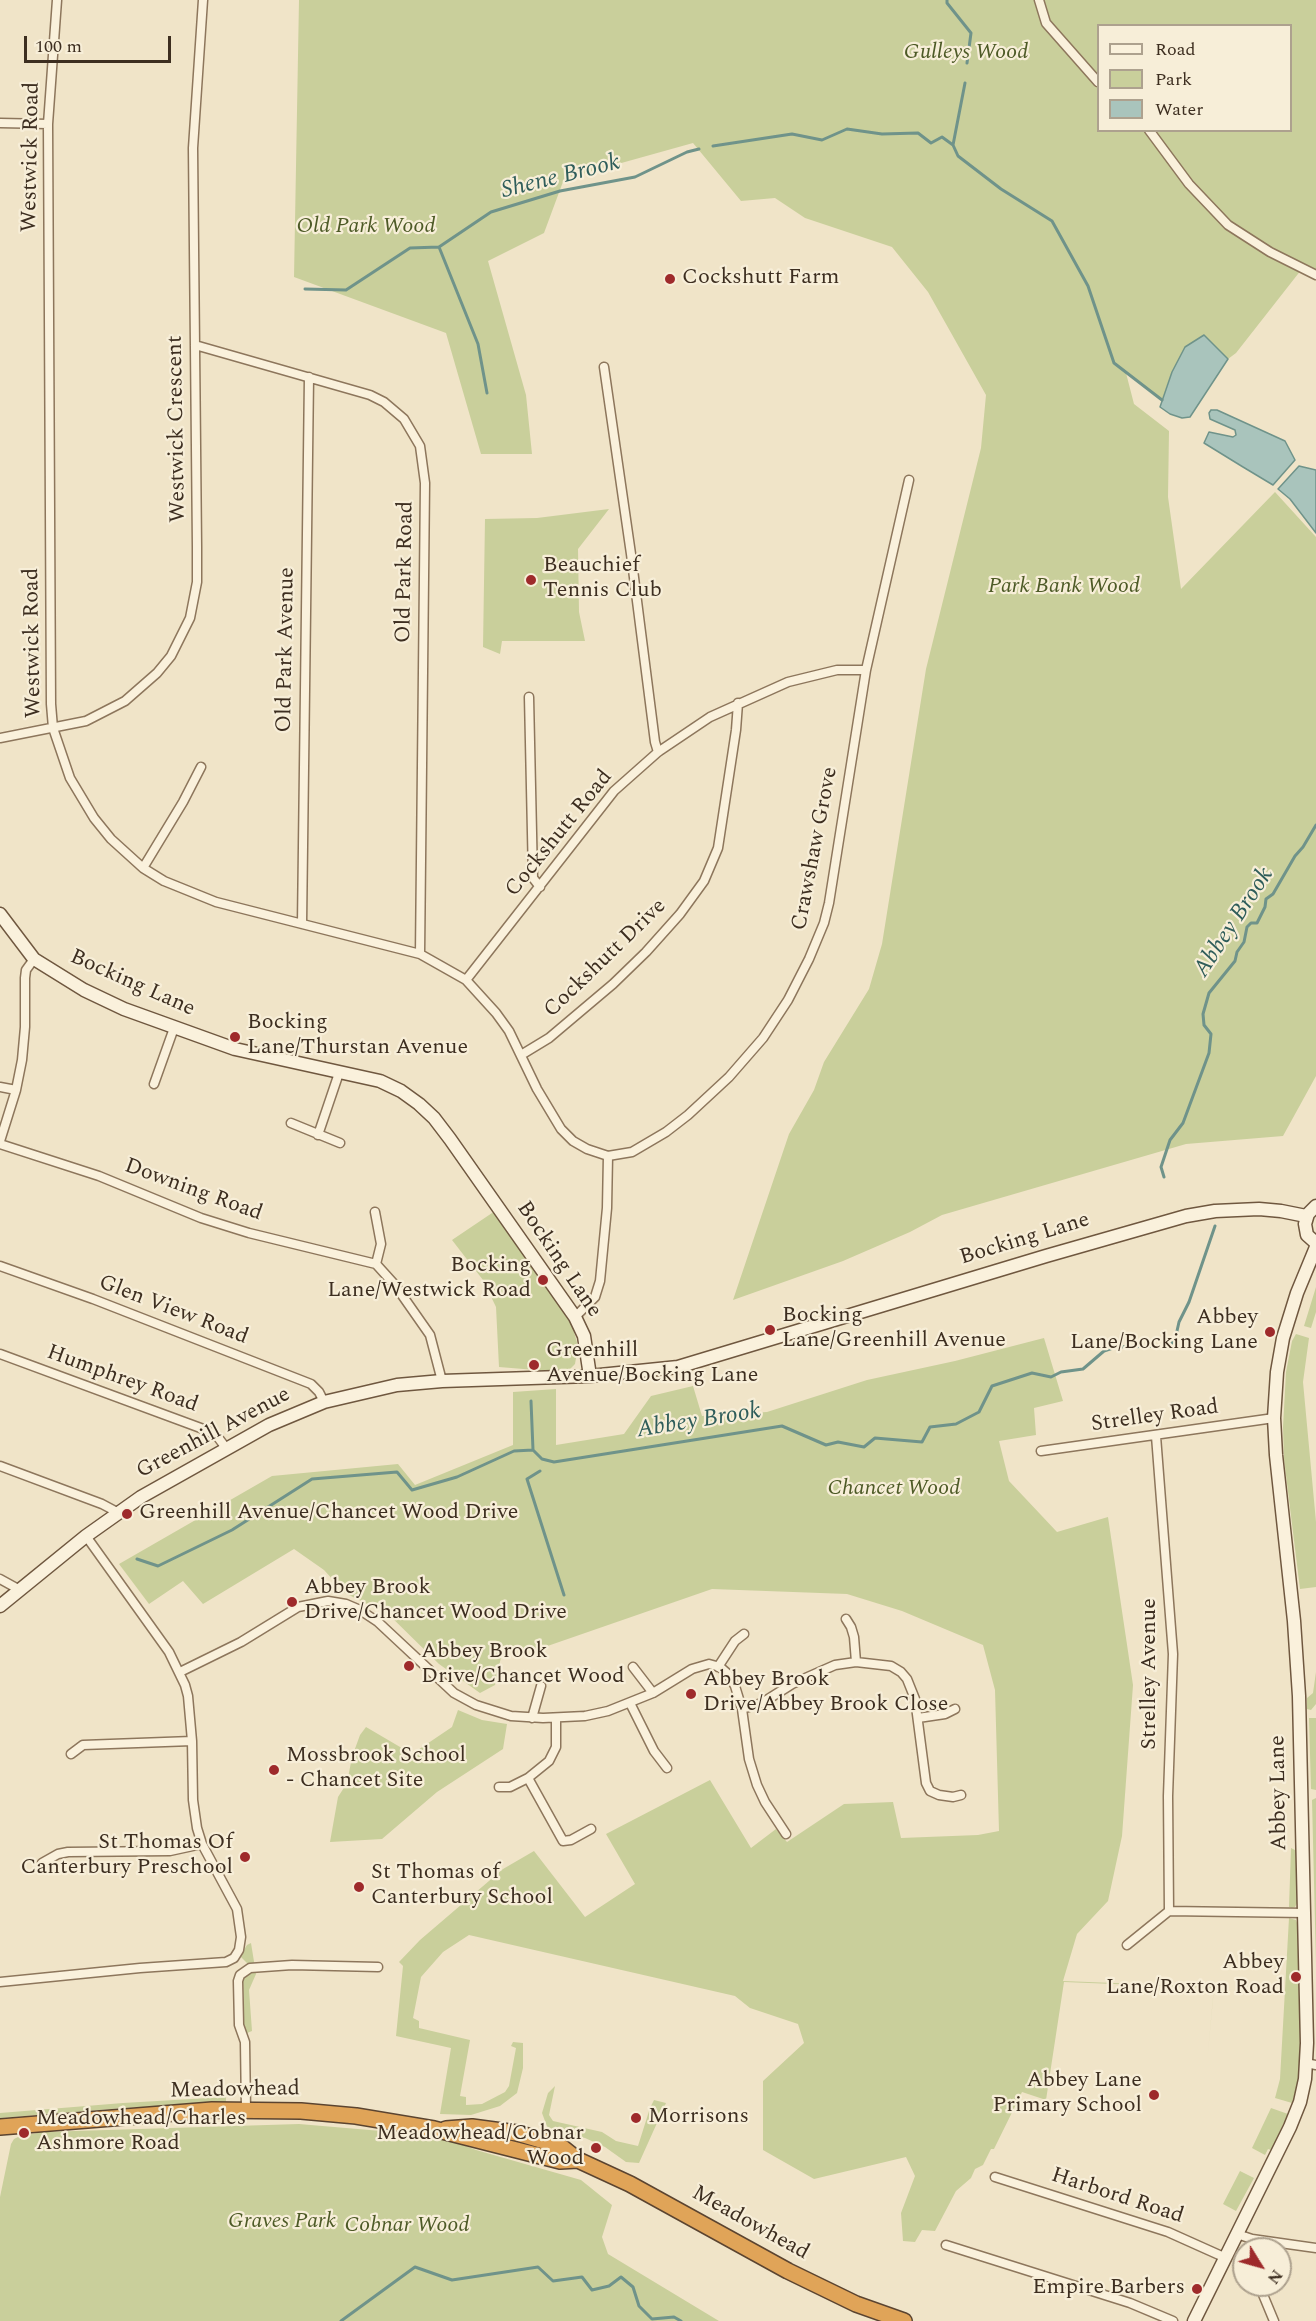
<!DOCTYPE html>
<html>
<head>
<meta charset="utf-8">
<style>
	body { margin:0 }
	#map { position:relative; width:1316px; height:2321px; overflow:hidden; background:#f0e4c8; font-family:Spectral,serif }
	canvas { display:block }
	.legend { position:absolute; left:1097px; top:24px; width:195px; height:108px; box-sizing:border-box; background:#f7eed8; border:2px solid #ada18e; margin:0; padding:8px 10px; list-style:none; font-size:18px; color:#3d2e20 }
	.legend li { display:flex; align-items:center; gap:12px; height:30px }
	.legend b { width:30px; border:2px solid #ada18e }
	.north { position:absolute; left:1232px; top:2237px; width:60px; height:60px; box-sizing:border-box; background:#f7eed8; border:2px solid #ada18e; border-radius:50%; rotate:127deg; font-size:16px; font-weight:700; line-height:24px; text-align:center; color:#3d2e20 }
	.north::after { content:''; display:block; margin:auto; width:21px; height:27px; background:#9e2a2b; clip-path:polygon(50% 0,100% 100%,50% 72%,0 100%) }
	.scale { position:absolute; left:24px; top:36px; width:147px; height:27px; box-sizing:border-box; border:3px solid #3d2e20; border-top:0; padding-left:8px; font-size:18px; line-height:21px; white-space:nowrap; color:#3d2e20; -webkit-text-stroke:4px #f7eed8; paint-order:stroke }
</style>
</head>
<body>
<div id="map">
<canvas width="1316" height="2321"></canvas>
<ul class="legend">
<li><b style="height:8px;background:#faf1dc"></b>Road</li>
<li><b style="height:16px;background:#c9cf9b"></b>Park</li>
<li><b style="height:16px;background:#a9c4bc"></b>Water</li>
</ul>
<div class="north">N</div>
<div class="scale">100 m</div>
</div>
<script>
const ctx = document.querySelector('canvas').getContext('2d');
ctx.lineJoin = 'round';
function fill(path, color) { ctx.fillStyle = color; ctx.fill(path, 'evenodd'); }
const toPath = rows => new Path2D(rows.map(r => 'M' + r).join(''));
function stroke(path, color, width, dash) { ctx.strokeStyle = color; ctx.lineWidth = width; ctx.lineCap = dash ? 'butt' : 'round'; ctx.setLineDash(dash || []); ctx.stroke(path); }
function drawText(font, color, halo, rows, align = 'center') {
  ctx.font = font + ' Spectral,serif'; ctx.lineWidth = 4.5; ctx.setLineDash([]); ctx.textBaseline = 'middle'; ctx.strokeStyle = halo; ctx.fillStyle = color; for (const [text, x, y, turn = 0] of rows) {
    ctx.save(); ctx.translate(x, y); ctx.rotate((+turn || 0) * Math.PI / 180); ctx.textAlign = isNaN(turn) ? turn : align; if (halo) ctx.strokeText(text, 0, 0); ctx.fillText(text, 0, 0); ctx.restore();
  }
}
const green = toPath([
	[299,0,1316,0,1316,270,1305,265,1236,353,1228,359,1204,335,1172,372,1162,400,1126,373,1134,404,1169,431,1168,497,1181,589,1275,492,1316,537,1316,1076,1283,1136,1186,1144,942,1215,910,1232,843,1261,733,1300,789,1134,814,1090,824,1062,869,989,882,944,926,669,981,448,986,395,928,292,892,247,805,218,775,198,741,201,693,143,564,179,544,233,488,261,526,395,532,454,481,454,446,333,294,277],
	[1098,26,1290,26,1290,130,1098,130],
	[609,509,578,549,579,612,585,641,502,641,500,654,483,647,485,519,537,518],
	[495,1211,570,1318,578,1346,575,1364,569,1370,560,1372,499,1367,496,1307,483,1280,452,1240],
	[1316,1287,1316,1312,1311,1328,1304,1326],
	[1296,1334,1309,1338,1303,1382,1316,1522,1316,1587,1300,1589,1284,1459,1283,1427,1286,1372,1292,1341],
	[1044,1338,1063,1401,1034,1408,1036,1435,999,1441,1009,1481,1057,1532,1108,1517,1133,1685,1122,1836,1108,1901,1077,1934,1063,1981,1214,1987,1207,2063,1214,1988,1064,1982,1046,2100,1022,2092,994,2149,991,2149,983,2165,975,2169,971,2178,956,2191,935,2231,922,2230,915,2242,903,2241,901,2213,915,2176,906,2157,814,2179,763,2150,763,2081,804,2043,798,2024,750,2008,735,1996,469,1935,443,1952,421,1977,413,2018,419,2021,419,2028,470,2040,460,2096,466,2097,466,2105,482,2104,505,2092,509,2086,516,2048,511,2046,513,2042,523,2043,523,2068,517,2093,500,2106,471,2115,440,2114,451,2048,396,2036,403,1966,399,1962,420,1940,503,1869,534,1851,585,1917,635,1884,606,1834,710,1780,751,1848,776,1829,787,1842,844,1804,893,1802,901,1838,978,1835,999,1831,995,1690,983,1645,902,1611,847,1594,712,1589,536,1650,503,1648,495,1685,480,1693,439,1664,381,1607,369,1605,345,1593,324,1570,294,1549,203,1604,183,1581,149,1604,119,1564,272,1476,398,1464,415,1485,513,1445,513,1392,556,1389,556,1445,624,1434,651,1396,693,1386,702,1416,767,1412,867,1380,955,1361],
	[1316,1672,1316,1704,1311,1710,1307,1709,1307,1698,1313,1693],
	[458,1710,482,1720,507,1724,503,1749,437,1792,382,1839,330,1842,338,1797,347,1783,352,1757,360,1735,366,1727,412,1754,452,1727],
	[1309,1718,1316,1718,1316,1790,1311,1789],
	[1316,1798,1316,1964,1312,1800],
	[1291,1848,1297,1851,1298,1901,1295,1907,1292,1908,1289,1907],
	[1289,1918,1296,1920,1299,1928,1301,2072,1292,2103,1275,2098,1280,2079],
	[251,1943,256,1974,249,1990,252,2031,247,2033,244,2026,243,1978,250,1973,247,1963,240,1956,247,1945],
	[555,2086,549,2115,553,2121,602,2132,616,2141,638,2146,650,2108,654,2100,666,2103,639,2163,626,2162,605,2147,585,2138,555,2133,548,2129,542,2113,548,2093],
	[226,2097,226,2103,124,2108,0,2118,0,2113,123,2103],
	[1271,2108,1288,2114,1271,2150,1268,2149,1265,2155,1252,2148],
	[299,2124,440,2136,476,2150,581,2180,612,2205,602,2237,608,2254,719,2321,0,2321,0,2197,11,2144,14,2139,20,2136,43,2132],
	[1240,2171,1254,2178,1236,2211,1223,2204]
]);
const water = toPath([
	[1204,335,1228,359,1190,417,1182,418,1170,414,1160,407,1172,372,1185,347,1204,335],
	[1211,410,1217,410,1285,441,1295,460,1273,485,1243,467,1204,443,1209,432,1233,437,1236,435,1235,430,1210,419,1209,413,1211,410],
	[1299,466,1316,470,1316,533,1290,499,1278,489,1299,466]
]);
const stream = toPath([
	[947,0,947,3,971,33,967,63],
	[965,83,953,145,958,156,1001,189,1052,221,1088,286,1114,363,1162,400],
	[713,146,792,134,822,140,847,129,882,134,918,133,931,143,942,137,953,145],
	[439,247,478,344,487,393],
	[305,289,346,290,410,248,439,247,491,212,560,191,635,177,687,152,699,149],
	[1164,1177,1161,1167,1170,1140,1183,1123,1209,1053,1211,1034,1204,1025,1203,1014,1209,993,1235,961,1237,952,1244,942,1247,927,1251,923,1257,923,1265,907,1266,899,1273,894,1295,856,1303,847,1316,825],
	[531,1401,533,1450],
	[540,1471,527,1479,564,1595],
	[137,1559,158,1566,232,1530,312,1479,397,1472,412,1490,457,1477,514,1451,533,1450,542,1459,554,1462,782,1426,826,1445,838,1442,864,1447,875,1438,922,1442,930,1427,956,1424,979,1412,992,1386,1032,1373,1051,1377,1061,1372,1083,1369,1104,1351,1116,1347,1169,1346,1175,1340,1179,1322,1189,1302,1215,1226],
	[341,2321,415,2267,452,2280,538,2267,553,2281,582,2277,592,2290,609,2286,621,2277,633,2287,639,2306,652,2319,674,2317,681,2321]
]);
const street = toPath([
	[57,0,48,124,51,704,53,728,70,778,94,818,111,839,143,868,164,881,216,902,420,954,466,980,496,1013,509,1031,537,1089,561,1129,573,1141,587,1149,608,1156,632,1152,666,1132,688,1115,729,1077,763,1038,788,1000,809,959,824,923,829,903,866,670,909,480],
	[1039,0,1046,23,1098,82],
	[0,123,48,124],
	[1149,130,1189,184,1228,225,1270,252,1316,275],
	[195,345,370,395,384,402,404,419,420,446,425,483,420,954],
	[604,367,631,554,655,742,658,752],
	[529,697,533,878,540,887],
	[0,738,86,721,125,701,157,673,171,656,190,618,197,582,197,547,193,148,203,0],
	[143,868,183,802,201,767],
	[302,924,309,377],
	[466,980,614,791,658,752,710,717,788,682,837,670,866,670],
	[521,1055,549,1038,613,984,646,952,680,914,704,881,718,848,736,730,738,703],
	[154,1084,174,1028],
	[0,1087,16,1090],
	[291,1123,340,1143],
	[318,1135,339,1073],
	[0,1141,16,1090,22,1060,25,1027,25,978,26,970,34,959],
	[0,1144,99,1176,201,1218,249,1233,376,1264],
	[375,1212,381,1244,376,1264,395,1285,430,1335,442,1381],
	[0,1266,93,1299,311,1384,319,1392,324,1402],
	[575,1317,595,1297,600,1281,607,1208,608,1156],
	[0,1354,206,1430,217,1436,226,1448],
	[1156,1436,1173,1654,1168,1796,1169,1911],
	[1041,1451,1274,1418],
	[0,1466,102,1504,117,1512],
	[0,1579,20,1590],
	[846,1619,851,1627,854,1637,856,1662],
	[633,1667,653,1693],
	[718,1667,735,1641,744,1634],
	[180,1672,241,1642,298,1607,328,1601,346,1604,360,1610,378,1622,454,1693,476,1705,511,1716,543,1718,585,1716,608,1711,653,1693,692,1669,709,1664,720,1667,728,1674,735,1686,742,1709,749,1759,757,1785,765,1802,786,1834],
	[630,1703,654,1751,667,1768],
	[742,1709,762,1703,792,1684,835,1665,856,1662,891,1666,901,1672,907,1679,915,1699,926,1783,930,1791,939,1795,953,1797,961,1795],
	[532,1718,541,1686],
	[918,1718,945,1714,955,1709],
	[71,1754,83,1745,192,1741],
	[528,1778,563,1841,571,1840,591,1829],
	[499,1787,510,1787,528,1778,549,1761,556,1747,556,1718],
	[42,1863,58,1854,68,1852,170,1851,202,1844],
	[1127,1945,1169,1911,1305,1913],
	[0,1982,140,1968,226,1962,234,1958,239,1950,241,1937,237,1909,202,1844,197,1828,193,1800,192,1741,188,1696,185,1685,169,1652,86,1536],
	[1306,2063,1316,2065],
	[246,2110,245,2042,239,2025,238,1981,240,1975,250,1968,292,1965,378,1967],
	[995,2177,1168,2232,1226,2258],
	[1237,2234,1252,2239,1316,2248],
	[946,2245,1130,2303,1173,2321],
	[1259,2285,1274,2321]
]);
const secondary = toPath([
	[0,914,34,959,84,990,124,1009,235,1049,380,1081,401,1091,419,1104,434,1118,450,1139,575,1317,584,1336,590,1376],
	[1316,1206,1308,1214,1305,1224,1307,1235,1316,1243],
	[0,1606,86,1536,141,1497,269,1425,324,1402,397,1385,442,1381,590,1376,678,1367,1046,1256,1186,1216,1215,1211,1259,1209,1281,1211,1306,1216],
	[1194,2321,1290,2127,1300,2102,1305,2079,1307,2043,1299,1696,1294,1621,1276,1455,1274,1418,1277,1372,1283,1338,1297,1293,1316,1247]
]);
const highway = toPath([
	[0,2127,212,2110,301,2111,356,2116,434,2129,560,2161,578,2160],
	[446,2129,472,2127,517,2133,551,2143,563,2148,578,2160,630,2184,788,2271,856,2304,904,2321]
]);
const markers = [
	[670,279,6,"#9e2a2b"],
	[531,580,6,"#9e2a2b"],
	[235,1037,6,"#9e2a2b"],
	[543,1280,6,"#9e2a2b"],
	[770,1330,6,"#9e2a2b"],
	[1270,1332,6,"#9e2a2b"],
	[534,1365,6,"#9e2a2b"],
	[127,1514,6,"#9e2a2b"],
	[292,1602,6,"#9e2a2b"],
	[409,1666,6,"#9e2a2b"],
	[691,1694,6,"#9e2a2b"],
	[274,1770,6,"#9e2a2b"],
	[245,1857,6,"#9e2a2b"],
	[359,1887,6,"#9e2a2b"],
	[1296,1977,6,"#9e2a2b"],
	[1154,2095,6,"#9e2a2b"],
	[636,2118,6,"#9e2a2b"],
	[24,2133,6,"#9e2a2b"],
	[596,2148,6,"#9e2a2b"],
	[1197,2289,6,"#9e2a2b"]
];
const parkNames = [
	["Gulleys Wood",966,54],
	["Old Park Wood",366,228],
	["Park Bank Wood",1064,588],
	["Chancet Wood",894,1490],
	["Graves Park",282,2223],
	["Cobnar Wood",407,2227]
];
const streetNames = [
	["Westwick Road",32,157,-89],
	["Westwick Crescent",178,429,-91],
	["Old Park Road",406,572,-89],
	["Westwick Road",34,643,-91],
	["Old Park Avenue",287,650,-89],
	["Cockshutt Road",560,834,-51],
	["Crawshaw Grove",816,849,-79],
	["Cockshutt Drive",606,959,-44],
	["Bocking Lane",132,984,24],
	["Downing Road",193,1191,20],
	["Bocking Lane",1025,1240,-17],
	["Bocking Lane",558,1260,56],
	["Glen View Road",173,1311,21],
	["Humphrey Road",122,1380,20],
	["Strelley Road",1155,1417,-8],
	["Greenhill Avenue",214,1434,-28],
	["Strelley Avenue",1151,1674,-90],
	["Abbey Lane",1280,1793,-91],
	["Meadowhead",235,2091,-1],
	["Harbord Road",1117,2197,18],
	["Meadowhead",750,2224,29]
];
const poiNames = [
	["Cockshutt Farm",682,279],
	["Beauchief",543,567],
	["Tennis Club",543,592],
	["Bocking",247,1024],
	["Lane/Thurstan Avenue",247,1049],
	["Bocking",531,1267,"right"],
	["Lane/Westwick Road",531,1292,"right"],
	["Bocking",782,1317],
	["Lane/Greenhill Avenue",782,1342],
	["Abbey",1258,1319,"right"],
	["Lane/Bocking Lane",1258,1344,"right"],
	["Greenhill",546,1352],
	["Avenue/Bocking Lane",546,1377],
	["Greenhill Avenue/Chancet Wood Drive",139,1514],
	["Abbey Brook",304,1589],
	["Drive/Chancet Wood Drive",304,1614],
	["Abbey Brook",421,1653],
	["Drive/Chancet Wood",421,1678],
	["Abbey Brook",703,1681],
	["Drive/Abbey Brook Close",703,1706],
	["Mossbrook School",286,1757],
	["- Chancet Site",286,1782],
	["St Thomas Of",233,1844,"right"],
	["Canterbury Preschool",233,1869,"right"],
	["St Thomas of",371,1874],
	["Canterbury School",371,1899],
	["Abbey",1284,1964,"right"],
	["Lane/Roxton Road",1284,1989,"right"],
	["Abbey Lane",1142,2082,"right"],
	["Primary School",1142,2107,"right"],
	["Morrisons",648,2118],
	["Meadowhead/Charles",36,2120],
	["Ashmore Road",36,2145],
	["Meadowhead/Cobnar",584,2135,"right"],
	["Wood",584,2160,"right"],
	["Empire Barbers",1185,2289,"right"]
];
const waterNames = [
	["Shene Brook",561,178,-14],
	["Abbey Brook",1235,923,-57],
	["Abbey Brook",699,1422,-9]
];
fill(green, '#c9cf9b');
fill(water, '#a9c4bc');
stroke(water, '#6f938a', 1.5);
stroke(stream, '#6f938a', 3);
stroke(street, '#8d765c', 11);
stroke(secondary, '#6f573f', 15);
stroke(highway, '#5b4430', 18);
stroke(street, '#faf1dc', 8);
stroke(secondary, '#faf1dc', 12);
stroke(highway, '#e0a458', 15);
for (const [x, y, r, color] of markers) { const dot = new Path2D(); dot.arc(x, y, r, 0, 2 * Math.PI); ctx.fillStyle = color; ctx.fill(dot); stroke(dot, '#f7eed8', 2); }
drawText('italic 22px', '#4d5a26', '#f7eed8', parkNames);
drawText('22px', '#3d2e20', '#f7eed8', streetNames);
drawText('22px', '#3d2e20', '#f7eed8', poiNames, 'left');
drawText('italic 24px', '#2f5d5a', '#f7eed8', waterNames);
</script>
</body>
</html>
